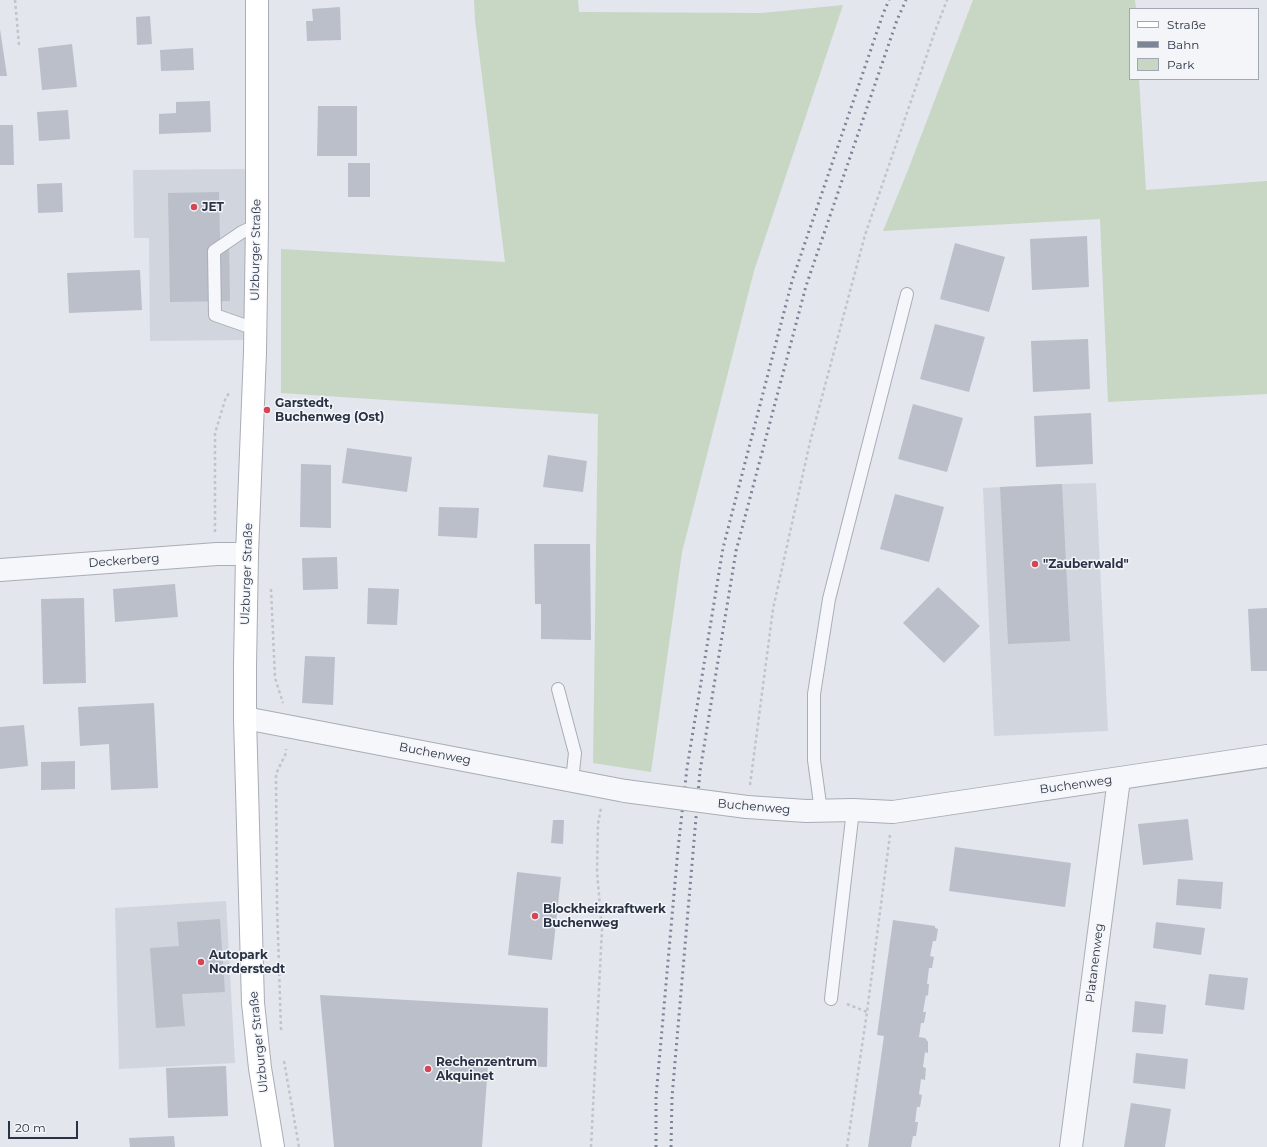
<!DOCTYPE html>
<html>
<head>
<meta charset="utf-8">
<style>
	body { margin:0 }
	#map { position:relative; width:1267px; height:1147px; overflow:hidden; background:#e3e6ec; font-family:Montserrat,sans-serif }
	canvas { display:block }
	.legend { position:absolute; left:1129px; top:8px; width:130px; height:72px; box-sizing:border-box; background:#f3f5f9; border:1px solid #a3a7b1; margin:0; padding:5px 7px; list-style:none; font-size:12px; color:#2a3345 }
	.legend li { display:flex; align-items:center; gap:8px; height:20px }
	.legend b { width:20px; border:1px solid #a3a7b1 }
	.scale { position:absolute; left:8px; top:1121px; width:70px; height:18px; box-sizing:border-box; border:2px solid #2a3345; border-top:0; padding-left:5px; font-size:12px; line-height:14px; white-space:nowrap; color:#2a3345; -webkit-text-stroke:3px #f3f5f9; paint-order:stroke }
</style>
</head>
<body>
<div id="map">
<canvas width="1267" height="1147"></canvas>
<ul class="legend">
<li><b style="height:5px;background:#fff"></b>Straße</li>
<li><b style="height:5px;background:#7c8596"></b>Bahn</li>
<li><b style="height:11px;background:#c8d6c4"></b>Park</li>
</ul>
<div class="scale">20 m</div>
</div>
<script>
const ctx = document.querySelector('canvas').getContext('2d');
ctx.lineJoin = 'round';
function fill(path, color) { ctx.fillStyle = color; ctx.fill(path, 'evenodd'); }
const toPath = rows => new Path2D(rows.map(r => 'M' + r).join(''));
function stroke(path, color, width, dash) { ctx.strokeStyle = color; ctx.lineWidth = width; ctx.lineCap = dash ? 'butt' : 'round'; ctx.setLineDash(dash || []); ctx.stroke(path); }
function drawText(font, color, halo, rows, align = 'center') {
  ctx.font = font + ' Montserrat,sans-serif'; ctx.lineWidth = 3; ctx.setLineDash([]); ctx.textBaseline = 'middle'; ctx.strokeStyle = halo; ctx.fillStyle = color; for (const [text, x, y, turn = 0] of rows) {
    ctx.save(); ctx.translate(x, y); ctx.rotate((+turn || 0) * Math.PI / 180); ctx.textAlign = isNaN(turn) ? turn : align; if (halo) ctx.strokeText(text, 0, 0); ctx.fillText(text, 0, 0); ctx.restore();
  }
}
const built = toPath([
	[248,169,250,340,150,341,149,238,134,238,133,170],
	[1096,483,1108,731,994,736,983,488,1062,484],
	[226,901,235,1063,119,1069,115,908]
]);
const green = toPath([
	[474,0,578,0,579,12,762,13,843,5,754,271,682,552,651,772,593,763,598,414,281,393,281,249,505,262,475,20],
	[973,0,1135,0,1136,9,1130,9,1130,79,1139,79,1146,190,1267,181,1267,394,1108,402,1100,219,883,231,908,170]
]);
const building = toPath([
	[340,7,341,40,307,41,306,21,313,21,312,9],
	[150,16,152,44,137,45,136,17],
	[0,29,7,76,0,76],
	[72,44,77,87,42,90,38,48],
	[193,48,194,70,161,71,160,50],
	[210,101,211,132,159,134,159,114,176,113,176,102],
	[318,106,357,106,357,156,317,156],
	[68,110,70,139,39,141,37,112],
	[0,125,13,125,14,165,0,165],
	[348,163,370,163,370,197,348,197],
	[62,183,63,212,38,213,37,184],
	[219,192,220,238,229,238,230,301,170,302,168,193],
	[1087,236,1089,287,1032,290,1030,239],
	[955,243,1005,257,989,312,940,299],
	[140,270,142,310,69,313,67,273],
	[935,324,985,337,969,392,920,379],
	[1088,339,1090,389,1033,392,1031,341],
	[913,404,963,418,947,472,898,459],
	[1091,413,1093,464,1036,467,1034,416],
	[347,448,412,457,407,492,342,483],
	[548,455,587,461,583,492,543,487],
	[301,464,331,465,331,528,300,527],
	[1062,484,1070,641,1008,644,1000,487],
	[895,494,944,507,929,562,880,549],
	[439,507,479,508,477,538,438,536],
	[534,544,590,544,591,640,541,639,541,604,535,604],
	[337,557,338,589,303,590,302,558],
	[175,584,178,617,115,622,113,589],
	[938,587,980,626,944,663,903,623],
	[368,588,399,589,397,625,367,624],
	[84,598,86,683,43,684,41,599],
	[1267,608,1267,671,1251,671,1248,609],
	[305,656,335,657,333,705,302,703],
	[154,703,158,788,111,790,109,744,80,746,78,707],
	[24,725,28,766,0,769,0,727],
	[75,761,75,789,41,790,41,762],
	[1188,819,1193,860,1143,865,1138,824],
	[553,820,564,820,563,844,551,843],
	[955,847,1071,863,1065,907,949,891],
	[517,872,561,877,552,960,508,955],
	[1178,879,1223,882,1221,909,1176,905],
	[220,919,225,992,182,994,185,1026,156,1028,150,948,179,946,177,922],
	[893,920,935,926,935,928,938,929,936,941,933,941,930,956,934,957,932,968,929,968,927,984,929,984,928,996,926,995,923,1012,926,1012,924,1023,921,1023,919,1037,925,1038,928,1042,928,1053,925,1052,923,1067,926,1068,925,1080,921,1079,919,1094,922,1095,920,1107,917,1107,915,1122,918,1122,916,1136,913,1136,911,1147,868,1147,884,1036,877,1035],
	[1156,922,1205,928,1201,955,1153,948],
	[1209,974,1248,978,1244,1010,1205,1005],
	[320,995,548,1008,547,1067,488,1065,482,1147,334,1147],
	[1135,1001,1166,1005,1163,1034,1132,1032],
	[1136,1053,1188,1059,1185,1089,1133,1083],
	[226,1066,228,1116,168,1118,166,1068],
	[1131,1103,1171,1109,1165,1147,1124,1147],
	[174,1136,175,1147,130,1147,129,1138]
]);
const path = toPath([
	[15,0,19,45],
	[215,532,215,433,225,400,229,393],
	[271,589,275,678,283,703],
	[750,785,773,609,810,442,865,235,934,34,947,0],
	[847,1004,867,1012],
	[281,1030,277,904,276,774,286,753,286,749],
	[284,1061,299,1147],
	[591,1147,602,929,597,872,598,824,601,808],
	[847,1147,867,1012,890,835]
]);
const service = toPath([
	[255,329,215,315,214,251,242,232,257,225],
	[558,689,575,753,572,781],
	[821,811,814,760,814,694,829,599,907,294],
	[831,999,853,810]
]);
const minor = toPath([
	[0,570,217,554,247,554],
	[1071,1147,1119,779]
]);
const tertiary = toPath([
	[245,718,625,791],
	[747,807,806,811,853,810,893,812,1267,756]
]);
const secondary = toPath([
	[257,0,257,225,255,352,247,554,245,666,245,718,253,1003,260,1068,273,1147]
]);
const rail = toPath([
	[656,1147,656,1097,678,849,687,768,723,548,792,281,883,14,889,0],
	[671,1147,672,1097,700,771,736,551,806,286,897,20,906,0]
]);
const tertiaryBridge = toPath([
	[625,791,747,807]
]);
const markers = [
	[194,207,4,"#d54554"],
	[267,410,4,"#d54554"],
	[1035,564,4,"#d54554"],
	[535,916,4,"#d54554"],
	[201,962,4,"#d54554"],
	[428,1069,4,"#d54554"]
];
const poiNames = [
	["JET",202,207],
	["Garstedt,",275,403],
	["Buchenweg (Ost)",275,417],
	["\"Zauberwald\"",1043,564],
	["Blockheizkraftwerk",543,909],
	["Buchenweg",543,923],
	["Autopark",209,955],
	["Norderstedt",209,969],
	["Rechenzentrum",436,1062],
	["Akquinet",436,1076]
];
const streetNames = [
	["Ulzburger Straße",256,250,-89],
	["Deckerberg",124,561,-4],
	["Ulzburger Straße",247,574,-88],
	["Buchenweg",435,754,11],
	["Buchenweg",1076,785,-8],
	["Buchenweg",754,807,5],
	["Platanenweg",1095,963,-83],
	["Ulzburger Straße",259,1042,-96]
];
fill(built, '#d1d5de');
fill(green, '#c8d6c4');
fill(building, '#babfca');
stroke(service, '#a8adb7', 14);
stroke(minor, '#a8adb7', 24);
stroke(tertiary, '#a8adb7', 24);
stroke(secondary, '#a8adb7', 24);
stroke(path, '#c1c4cb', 2.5, [3, 3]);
stroke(service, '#f6f7fa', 12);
stroke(minor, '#f6f7fa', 22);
stroke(tertiary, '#f6f7fa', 22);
stroke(secondary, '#fff', 22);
stroke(rail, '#7c8596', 3, [2, 4]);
stroke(tertiaryBridge, '#a8adb7', 24, []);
stroke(tertiaryBridge, '#f6f7fa', 22);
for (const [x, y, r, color] of markers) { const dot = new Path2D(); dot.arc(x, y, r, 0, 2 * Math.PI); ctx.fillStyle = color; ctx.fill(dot); stroke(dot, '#f3f5f9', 1.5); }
drawText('bold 12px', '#2a3345', '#f3f5f9', poiNames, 'left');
drawText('12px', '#2a3345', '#f3f5f9', streetNames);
</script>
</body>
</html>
